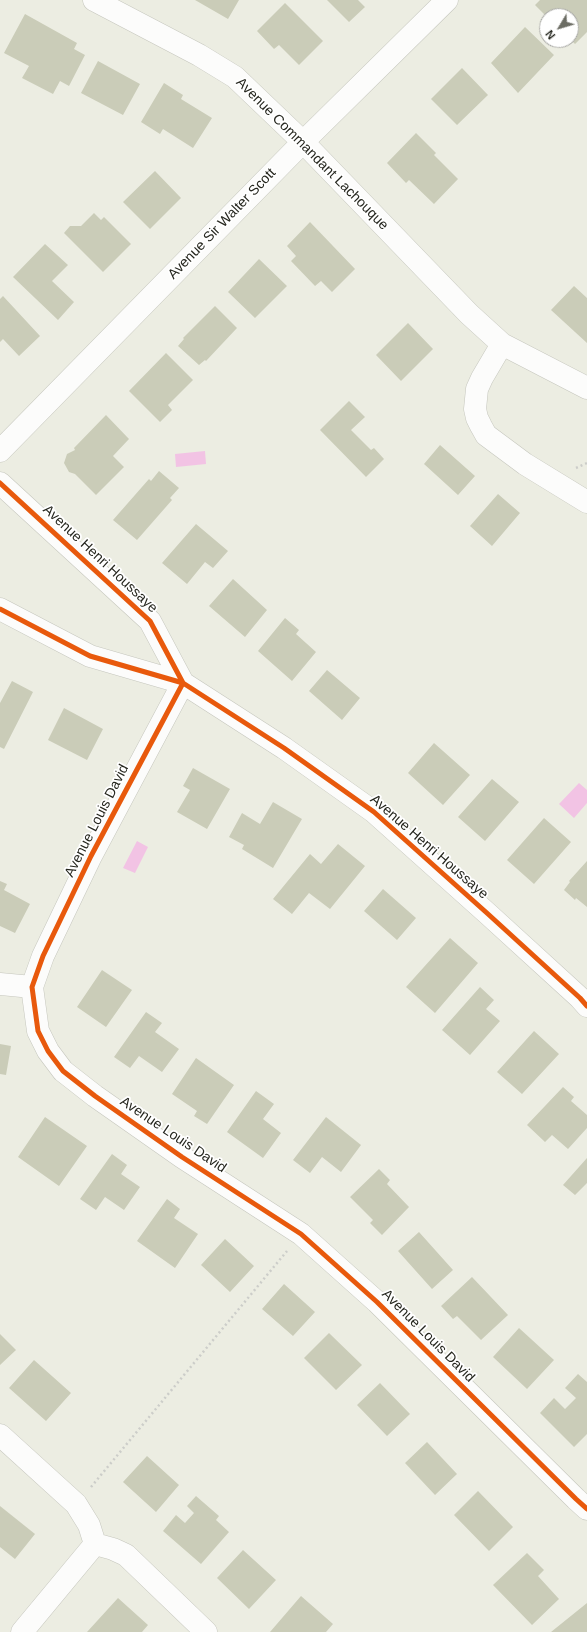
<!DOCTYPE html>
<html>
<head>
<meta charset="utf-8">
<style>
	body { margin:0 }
	#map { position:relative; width:587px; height:1632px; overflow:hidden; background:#ecede2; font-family:Arial,sans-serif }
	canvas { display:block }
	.north { position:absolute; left:539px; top:8px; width:40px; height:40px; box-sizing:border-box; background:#fff; border:1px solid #a8a8a5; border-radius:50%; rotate:232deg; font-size:11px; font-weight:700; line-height:16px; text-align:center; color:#25261e }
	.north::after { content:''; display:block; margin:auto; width:14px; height:18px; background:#6b6c63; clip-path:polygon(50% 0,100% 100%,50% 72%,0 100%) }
</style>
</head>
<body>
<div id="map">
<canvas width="587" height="1632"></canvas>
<div class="north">N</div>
</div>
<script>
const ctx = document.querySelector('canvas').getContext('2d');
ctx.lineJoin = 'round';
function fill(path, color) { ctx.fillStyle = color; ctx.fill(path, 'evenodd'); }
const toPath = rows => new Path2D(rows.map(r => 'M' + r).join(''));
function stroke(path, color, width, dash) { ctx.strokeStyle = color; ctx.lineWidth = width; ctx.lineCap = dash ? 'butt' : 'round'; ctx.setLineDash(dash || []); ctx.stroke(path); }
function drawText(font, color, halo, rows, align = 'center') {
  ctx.font = font + ' Arial,sans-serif'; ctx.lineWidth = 3.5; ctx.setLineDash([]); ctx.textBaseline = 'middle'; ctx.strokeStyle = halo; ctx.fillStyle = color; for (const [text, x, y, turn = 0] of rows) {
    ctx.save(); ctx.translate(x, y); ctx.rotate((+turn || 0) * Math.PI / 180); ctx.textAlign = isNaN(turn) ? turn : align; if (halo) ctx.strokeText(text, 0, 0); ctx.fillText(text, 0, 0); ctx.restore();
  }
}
const water = toPath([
	[205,451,206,464,176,467,175,454],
	[579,783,587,790,587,803,574,818,559,804],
	[137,841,148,847,135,873,123,868]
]);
const building = toPath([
	[195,0,239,0,228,19],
	[327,0,358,0,365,7,349,22],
	[540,0,587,0,587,32,575,44,571,40,571,16,547,17,535,5],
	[285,3,323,41,299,65,279,45,274,49,257,31],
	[25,14,77,43,74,49,85,55,69,86,60,81,53,94,22,78,29,66,4,53],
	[525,27,554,55,518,93,491,63],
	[98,61,140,84,123,115,81,93],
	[462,68,488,95,457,125,431,99],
	[164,83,183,95,181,99,212,118,193,148,163,129,160,134,141,122],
	[416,133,436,153,434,155,458,179,434,204,409,180,406,183,387,163],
	[155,171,181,198,150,229,123,202],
	[94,213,101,220,104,217,131,244,103,272,64,233,70,226,81,226],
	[310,222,355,269,332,292,321,281,315,286,291,261,296,256,287,246],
	[45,244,68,265,52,281,74,302,58,320,13,277],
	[259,259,287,286,255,318,228,292],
	[574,286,587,298,587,343,551,310],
	[3,296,40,336,19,356,3,339,0,342,0,299],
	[215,306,237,328,206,361,205,360,199,365,178,346,184,339,183,338],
	[408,323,433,349,401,381,376,355],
	[166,353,193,380,168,405,172,410,160,422,129,391],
	[349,401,365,417,351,430,371,450,374,448,384,459,366,477,320,430],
	[106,415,129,439,113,456,124,467,96,495,75,474,69,472,64,463,67,454,75,450,74,448],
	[440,445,475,476,458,495,424,464],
	[159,471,179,488,170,498,172,500,137,540,113,520,149,479,151,481],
	[498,494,520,513,492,546,470,526],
	[196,524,228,551,213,568,205,562,187,584,162,563],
	[233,579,267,610,245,637,209,606],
	[285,618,299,630,296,634,316,652,292,681,258,651],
	[327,670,360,698,342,720,309,691],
	[12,681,33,692,4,749,0,747,0,703],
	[64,708,103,729,87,760,48,740],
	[434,743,470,775,443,805,408,773],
	[193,768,230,789,207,829,177,812,190,790,183,786],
	[492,779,519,802,485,841,458,817],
	[273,802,302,819,273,868,242,849,244,845,229,837,242,813,260,824],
	[544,818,571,842,534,884,507,860],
	[338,844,365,866,330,909,309,893,292,914,273,899,310,854,321,864],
	[587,861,587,907,576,898,575,900,564,890,570,882,569,881],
	[0,881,7,884,4,890,30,904,15,933,0,926],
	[383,889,416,918,397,940,364,911],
	[450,938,478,963,435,1013,406,987],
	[102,970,132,990,106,1027,77,1007],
	[480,987,494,1000,486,1009,500,1021,470,1055,442,1030],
	[146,1012,162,1023,155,1032,179,1049,162,1072,139,1056,130,1068,114,1057],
	[534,1031,559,1054,522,1094,497,1072],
	[0,1044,11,1046,6,1075,0,1074],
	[196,1058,234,1085,207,1124,194,1116,197,1111,172,1094],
	[563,1087,574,1097,571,1101,587,1115,587,1128,568,1149,552,1135,545,1142,527,1125],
	[256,1091,274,1104,263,1119,281,1133,263,1158,227,1132],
	[45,1117,87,1146,59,1186,18,1157],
	[326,1117,361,1145,341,1172,322,1157,310,1173,293,1160],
	[112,1154,127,1165,121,1174,140,1187,124,1210,105,1197,96,1210,80,1199],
	[587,1158,587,1183,575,1195,563,1185],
	[379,1169,390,1180,387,1184,409,1207,382,1235,370,1223,373,1220,350,1197],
	[167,1199,180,1209,174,1218,198,1234,175,1268,137,1241],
	[419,1232,453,1270,432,1289,398,1251],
	[225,1239,254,1266,230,1292,201,1265],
	[472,1277,508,1315,481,1340,457,1316,453,1319,441,1306],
	[284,1284,315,1312,293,1336,262,1309],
	[519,1328,554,1360,527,1389,493,1357],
	[329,1333,362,1365,336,1390,304,1358],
	[0,1334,16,1350,0,1365],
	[34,1360,71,1393,46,1421,9,1388],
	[578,1374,587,1382,587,1434,574,1447,540,1413,554,1398,565,1409,576,1398,565,1388],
	[380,1383,410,1414,387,1436,357,1405],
	[427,1442,457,1474,435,1495,405,1463],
	[147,1456,179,1485,156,1512,123,1482],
	[478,1491,513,1527,489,1551,454,1515],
	[196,1496,219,1516,216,1520,229,1532,201,1564,163,1531,176,1515,185,1523,194,1513,187,1506],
	[0,1506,35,1534,15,1559,0,1547],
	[243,1550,276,1580,249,1609,217,1578],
	[527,1553,544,1570,538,1576,559,1599,532,1625,493,1585],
	[301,1596,333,1624,326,1632,270,1632],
	[118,1598,148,1625,142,1632,87,1632],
	[587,1603,587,1632,551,1632]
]);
const path = toPath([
	[576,468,587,463],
	[91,1487,287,1251]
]);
const street = toPath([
	[94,0,199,55,235,77,303,142,469,314,502,344,587,388],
	[502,344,482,378,477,389,475,409,477,418,481,426,486,435,525,464,587,502],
	[0,451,303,142,447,0],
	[0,483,150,621,183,683,284,748,374,812,488,914,580,998,587,1006],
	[0,609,90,656,183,683,91,856,43,956,32,987,38,1031,48,1051,63,1071,95,1096,182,1157,301,1234,377,1302,576,1499,587,1509],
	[0,984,32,987],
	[0,1435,76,1504,89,1525,95,1544],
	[22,1632,95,1544,113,1549,126,1555,206,1632]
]);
const cycleway = toPath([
	[0,483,150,621,183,683,284,748,374,812,488,914,580,998,587,1006],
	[0,609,90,656,183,683,91,856,43,956,32,987,38,1031,48,1051,63,1071,95,1096,182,1157,301,1234,377,1302,576,1499,587,1509]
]);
const streetNames = [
	["Avenue Commandant Lachouque",312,154,45],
	["Avenue Sir Walter Scott",222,224,-46],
	["Avenue Henri Houssaye",100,559,43],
	["Avenue Louis David",97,821,-63],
	["Avenue Henri Houssaye",429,847,41],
	["Avenue Louis David",173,1135,34],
	["Avenue Louis David",428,1336,45]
];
fill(water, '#f2c3e4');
fill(building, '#caccb8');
stroke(street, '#c5c6bd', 23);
stroke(path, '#cccdc9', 2.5, [2, 3]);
stroke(street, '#fcfcfb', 22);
stroke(cycleway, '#e8590c', 5);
drawText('14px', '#25261e', '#fff', streetNames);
</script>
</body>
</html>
